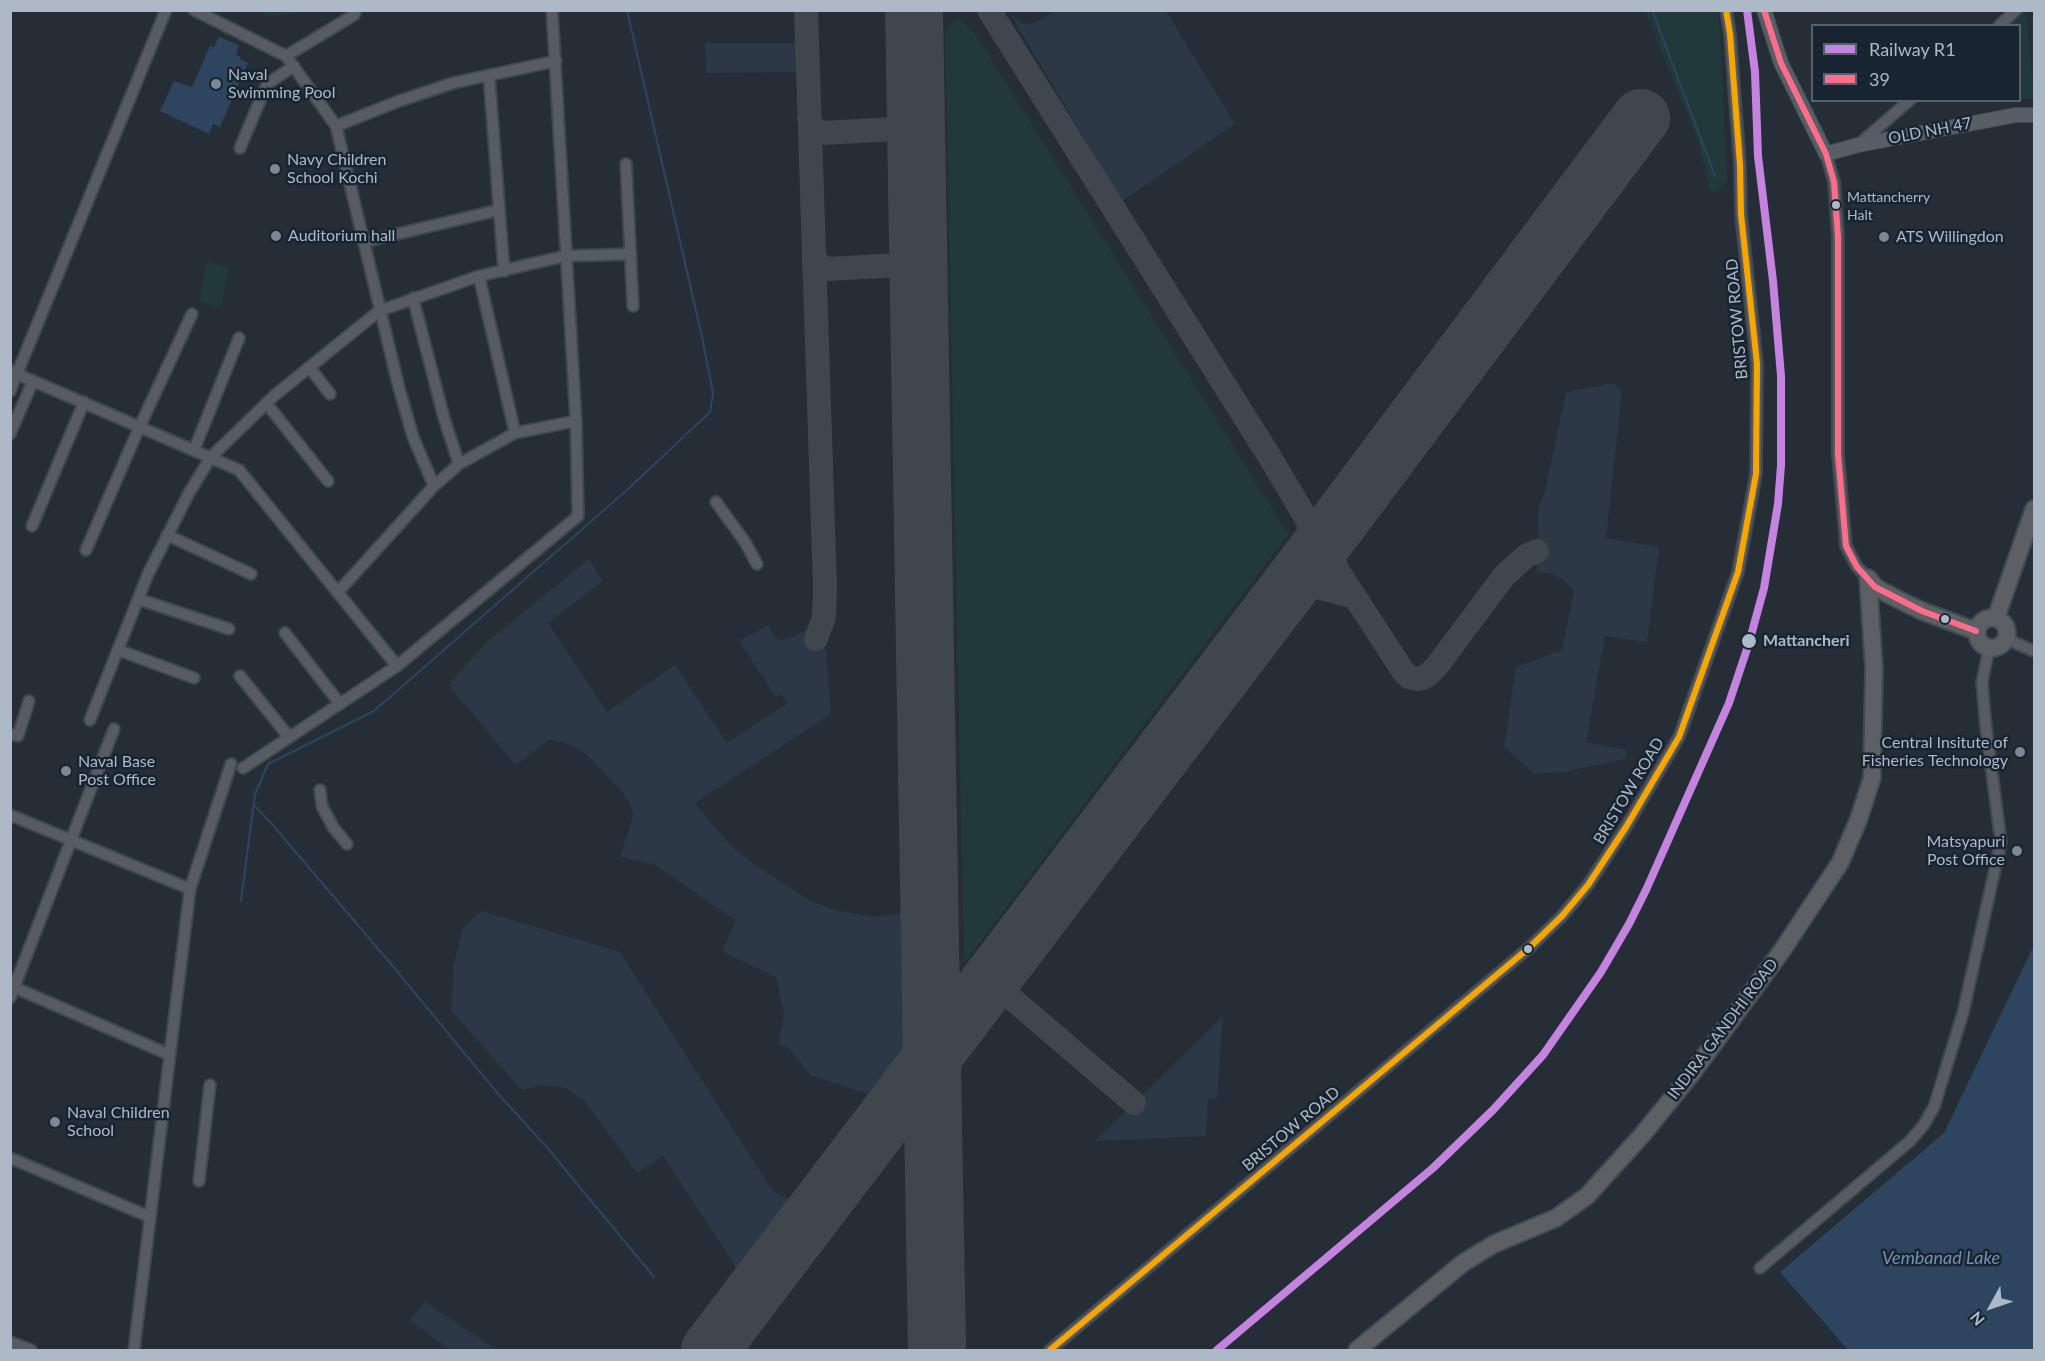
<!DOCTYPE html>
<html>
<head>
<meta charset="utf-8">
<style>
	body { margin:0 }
	#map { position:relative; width:2045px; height:1361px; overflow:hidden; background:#252d36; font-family:Lato,sans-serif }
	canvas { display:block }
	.frame { position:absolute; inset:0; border:12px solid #aeb9c8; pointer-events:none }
	.legend { position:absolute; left:1811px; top:24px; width:210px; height:78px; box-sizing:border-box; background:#192431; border:2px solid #55606d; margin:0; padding:8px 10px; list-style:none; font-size:18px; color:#aeb9c8 }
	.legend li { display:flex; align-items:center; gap:12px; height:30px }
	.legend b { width:30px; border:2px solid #55606d }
	.north { position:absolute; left:1961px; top:1277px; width:60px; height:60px; -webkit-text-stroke:4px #192431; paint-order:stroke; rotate:230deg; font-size:16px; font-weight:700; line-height:24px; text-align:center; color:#aeb9c8 }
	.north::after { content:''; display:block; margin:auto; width:21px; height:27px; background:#aeb9c8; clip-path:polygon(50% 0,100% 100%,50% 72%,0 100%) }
</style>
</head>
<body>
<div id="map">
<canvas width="2045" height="1361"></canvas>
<div class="frame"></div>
<ul class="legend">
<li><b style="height:8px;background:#c483df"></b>Railway R1</li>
<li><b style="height:8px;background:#fb6d88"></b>39</li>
</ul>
<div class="north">N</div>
</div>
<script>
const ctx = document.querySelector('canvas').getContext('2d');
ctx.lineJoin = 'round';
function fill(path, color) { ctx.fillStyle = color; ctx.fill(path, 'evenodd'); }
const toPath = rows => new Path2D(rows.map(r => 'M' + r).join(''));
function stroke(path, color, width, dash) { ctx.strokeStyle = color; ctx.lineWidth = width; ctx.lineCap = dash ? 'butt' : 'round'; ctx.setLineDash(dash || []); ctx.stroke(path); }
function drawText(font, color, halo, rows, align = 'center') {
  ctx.font = font + ' Lato,sans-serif'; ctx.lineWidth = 5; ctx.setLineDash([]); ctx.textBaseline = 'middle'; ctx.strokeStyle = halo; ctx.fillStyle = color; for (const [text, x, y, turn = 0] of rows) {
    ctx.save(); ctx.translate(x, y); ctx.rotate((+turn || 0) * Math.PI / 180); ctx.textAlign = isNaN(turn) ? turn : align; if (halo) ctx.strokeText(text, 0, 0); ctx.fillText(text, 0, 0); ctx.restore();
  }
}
const airport = toPath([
	[1056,10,1166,11,1235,124,1122,201,1010,14,1024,24,1035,23],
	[705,43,797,43,796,72,706,73],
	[1614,383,1622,392,1606,538,1659,547,1647,642,1605,636,1586,742,1627,750,1625,759,1564,772,1535,774,1504,747,1516,667,1562,650,1574,590,1563,579,1551,574,1537,572,1538,507,1545,491,1566,392],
	[589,559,603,581,548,623,607,712,675,665,727,743,788,703,781,694,776,697,739,641,768,625,776,638,782,640,795,636,807,629,826,650,831,714,695,803,729,844,755,865,809,900,834,910,873,917,905,913,908,1047,870,1095,810,1075,790,1049,778,1044,784,1014,776,977,722,951,736,921,656,865,620,857,634,813,623,793,586,754,566,743,549,740,516,765,448,685,488,641],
	[482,911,620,952,772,1190,792,1201,738,1274,731,1259,663,1156,637,1173,584,1100,566,1088,540,1085,522,1090,451,1011,454,964,463,927],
	[1223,1016,1217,1098,1208,1099,1206,1136,1095,1141],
	[425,1302,497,1350,450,1350,410,1320]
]);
const green = toPath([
	[2026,10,2034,99,2020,99,2020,26,2009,25],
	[257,11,305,11,277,16,267,15],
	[1645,11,1717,11,1720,29,1727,181,1722,187,1711,193,1698,142],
	[959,19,976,35,1288,534,964,963,945,31,952,21],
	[207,262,229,267,221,307,199,302]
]);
const water = toPath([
	[219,37,239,45,236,55,241,57,240,59,248,63,220,127,213,124,209,134,160,111,174,81,192,87,210,46,214,47],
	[2034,945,2034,1350,1848,1350,1780,1272,1944,1133]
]);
const stream = toPath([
	[1652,10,1715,176],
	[254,805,271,823,391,964,499,1095,545,1145,654,1277],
	[241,901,255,794,268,764,374,711,627,490,710,412,713,393,702,337,627,10]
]);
const taxiway = toPath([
	[806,10,825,587,824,617,816,639],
	[989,10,1271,459,1306,518,1313,528,1322,531,1329,530,1338,523],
	[915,36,921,10],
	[809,118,814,129,823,133,896,129,907,126,916,116],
	[814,257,818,264,827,269,900,265,911,262,918,252],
	[1306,518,1310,527,1314,542,1310,560],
	[1338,523,1331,542,1331,551,1338,571,1403,671,1409,677,1416,679,1423,678,1429,674,1437,666,1504,576,1526,556,1537,551],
	[1293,581,1355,597],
	[1004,962,1002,969,1003,983,1010,997,1134,1103],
	[974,1002,995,994,1010,997]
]);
const runway = toPath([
	[914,10,937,1350],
	[710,1350,1338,523,1641,118]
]);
const minor = toPath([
	[194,10,286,56,336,126,399,388,413,437,434,486],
	[1999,26,2016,10],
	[286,56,354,15,356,10],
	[489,75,504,271],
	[336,126,399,101,453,83,556,61],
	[1858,145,1910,100],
	[240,148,267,84,294,66],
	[1826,154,1834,182,1838,237,1838,454,1846,546,1857,567,1868,578],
	[626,164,633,306],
	[363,242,499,210],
	[479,276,515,433],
	[413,298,444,418,459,464],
	[310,368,330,394],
	[10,371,239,470,397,666],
	[10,391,166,10],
	[267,404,328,481],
	[10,434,33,381],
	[194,450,239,338],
	[716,502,745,542,757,564],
	[32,526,84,402],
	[167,535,251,574],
	[86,550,139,428,192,314],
	[338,592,434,486,459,464,515,433,576,421],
	[138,599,229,629],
	[285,633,340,704],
	[2006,639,2034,651],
	[118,650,194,678],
	[240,676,289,737],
	[90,720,148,574,189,493,211,457,275,395,379,311,479,276,565,256,631,254],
	[10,734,18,736,29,701],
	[243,768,397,666,578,516,576,421,552,10],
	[320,790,322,806,333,827,347,844],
	[10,815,190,889],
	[11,986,170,1055],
	[10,998,114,729],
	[10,1158,150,1217],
	[199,1181,210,1085],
	[1760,1268,1910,1141,1923,1126,1934,1107,1963,1013,2001,842,1986,728,1982,682,1989,649],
	[10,1342,31,1350],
	[134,1350,190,889,231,764],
	[1050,1350,1530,947,1562,916,1588,885,1626,827,1679,737,1738,572,1756,474,1757,364,1741,214,1740,165,1730,34,1726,10]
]);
const major = toPath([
	[1764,10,1781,63,1826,154,1858,145,2016,115,2034,115]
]);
const highway = toPath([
	[1868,578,1875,587,1901,601,1922,611,1976,631],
	'1977 633a15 15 0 1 1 30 0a15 15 0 1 1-30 0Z',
	[1996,618,2034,509],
	[1357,1350,1463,1263,1494,1244,1556,1218,1587,1196,1643,1134,1693,1072,1781,952,1840,863,1858,821,1872,778,1874,668,1868,578]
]);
const bus1 = toPath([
	[1764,10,1781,63,1826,154,1834,182,1838,237,1838,454,1846,546,1857,567,1875,587,1922,611,1976,631]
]);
const bus2 = toPath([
	[1050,1350,1530,947,1562,916,1588,885,1626,827,1679,737,1738,572,1756,474,1757,364,1741,214,1740,165,1730,34,1726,10]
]);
const rail1 = toPath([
	[1217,1350,1433,1168,1493,1110,1543,1055,1601,972,1629,924,1646,890,1729,703,1749,643,1764,588,1778,504,1781,465,1781,376,1773,281,1758,156,1755,72,1747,10]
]);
const markers = [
	[216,84,6,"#7e8895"],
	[275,169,6,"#7e8895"],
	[1836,205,5,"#aeb9c8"],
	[276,236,6,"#7e8895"],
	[1884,237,6,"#7e8895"],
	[1945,619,5,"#aeb9c8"],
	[1749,641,8,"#aeb9c8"],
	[2020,752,6,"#7e8895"],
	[66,771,6,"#7e8895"],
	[2017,851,6,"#7e8895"],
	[1528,949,5,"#aeb9c8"],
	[55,1122,6,"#7e8895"]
];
const busNames = [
	["Mattancherry",1847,197],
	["Halt",1847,215]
];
const poiNames = [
	["Naval",228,75],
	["Swimming Pool",228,93],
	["Navy Children",287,160],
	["School Kochi",287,178],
	["Auditorium hall",288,236],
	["ATS Willingdon",1896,237],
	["Central Insitute of",2008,743,"right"],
	["Fisheries Technology",2008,761,"right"],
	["Naval Base",78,762],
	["Post Office",78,780],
	["Matsyapuri",2005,842,"right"],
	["Post Office",2005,860,"right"],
	["Naval Children",67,1113],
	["School",67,1131]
];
const streetNames = [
	["OLD NH 47",1930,131,-11],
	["BRISTOW ROAD",1737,319,-95],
	["BRISTOW ROAD",1629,791,-59],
	["INDIRA GANDHI ROAD",1723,1029,-53],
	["BRISTOW ROAD",1291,1129,-40]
];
const stopNames = [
	["Mattancheri",1763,641]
];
const waterNames = [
	["Vembanad Lake",1941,1258]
];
fill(airport, '#2c3846');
fill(green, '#22393c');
fill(water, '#2e455f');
stroke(stream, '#2e455f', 2);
stroke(taxiway, '#3f464e', 24);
stroke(runway, '#3f464e', 58);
stroke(minor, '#42474e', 14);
stroke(major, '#434a52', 16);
stroke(highway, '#424951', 20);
stroke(minor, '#565b64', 10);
stroke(major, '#585e66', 14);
stroke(highway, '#5c5f63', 16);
stroke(bus1, '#fb6d88', 6);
stroke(bus2, '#f7a600', 6);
stroke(rail1, '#c483df', 8);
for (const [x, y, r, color] of markers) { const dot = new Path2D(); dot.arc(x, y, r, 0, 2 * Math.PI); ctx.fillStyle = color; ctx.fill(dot); stroke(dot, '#192431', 2); }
drawText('14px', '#aeb9c8', '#192431', busNames, 'left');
drawText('16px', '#aeb9c8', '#192431', poiNames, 'left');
drawText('16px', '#aeb9c8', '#192431', streetNames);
drawText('bold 16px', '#aeb9c8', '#192431', stopNames, 'left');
drawText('italic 18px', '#7391b3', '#192431', waterNames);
</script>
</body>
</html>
